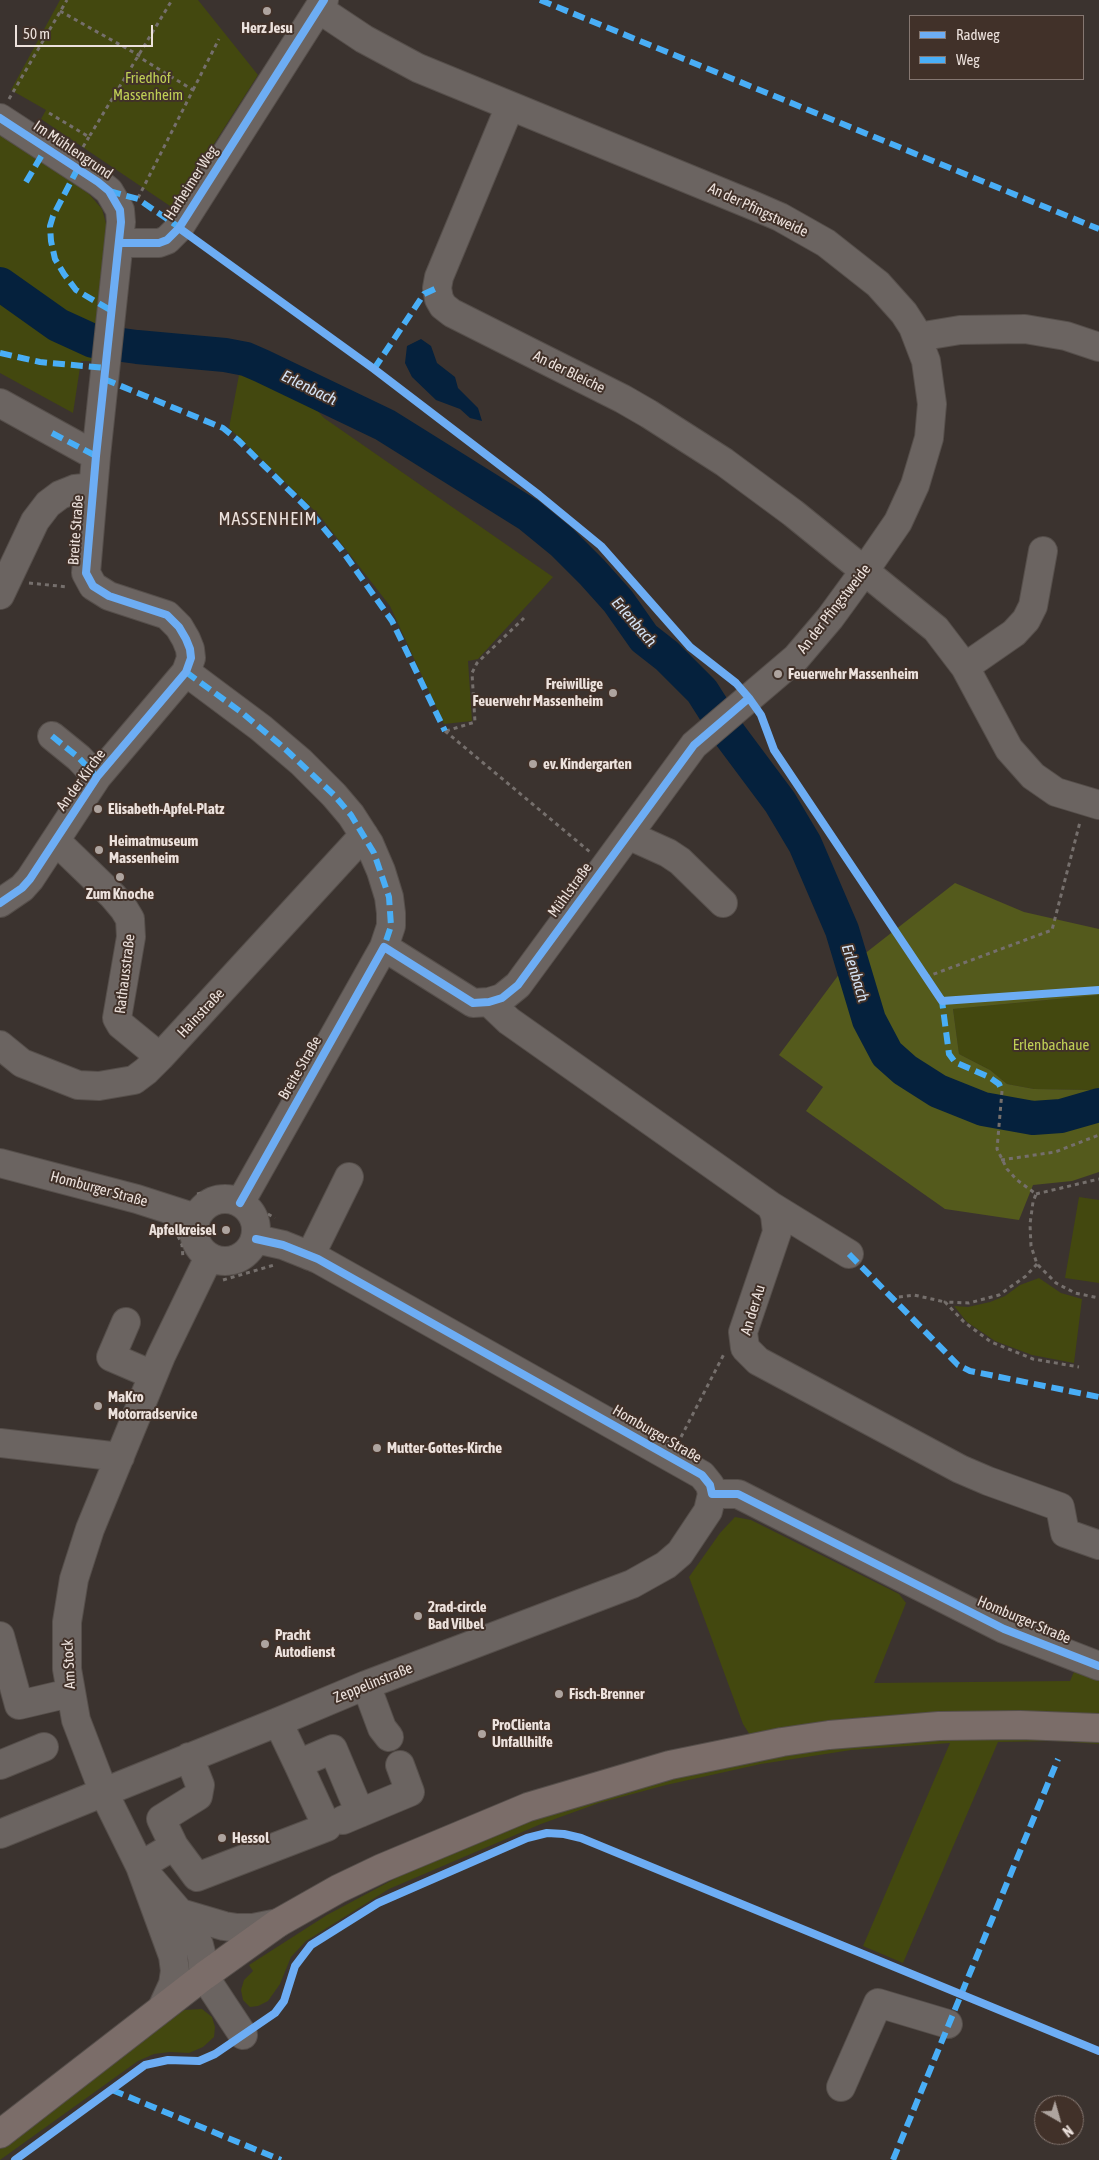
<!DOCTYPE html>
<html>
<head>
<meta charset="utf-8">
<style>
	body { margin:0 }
	#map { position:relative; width:1099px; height:2160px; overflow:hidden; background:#3b332f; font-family:"Asap Condensed",sans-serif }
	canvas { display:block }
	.legend { position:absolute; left:909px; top:15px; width:175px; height:65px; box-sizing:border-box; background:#413129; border:1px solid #857771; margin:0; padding:6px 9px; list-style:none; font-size:15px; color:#ece1dc }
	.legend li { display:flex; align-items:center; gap:10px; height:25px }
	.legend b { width:25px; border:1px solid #857771 }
	.north { position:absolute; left:1034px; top:2095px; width:50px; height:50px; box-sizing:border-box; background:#413129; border:1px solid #857771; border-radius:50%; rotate:142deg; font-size:14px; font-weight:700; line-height:20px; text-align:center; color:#ece1dc }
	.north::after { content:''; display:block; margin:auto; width:18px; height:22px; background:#aea49f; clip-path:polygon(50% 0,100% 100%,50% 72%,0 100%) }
	.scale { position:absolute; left:15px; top:25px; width:138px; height:22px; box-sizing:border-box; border:2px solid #ece1dc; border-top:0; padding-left:6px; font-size:15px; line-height:18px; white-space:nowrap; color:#ece1dc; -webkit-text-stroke:4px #413129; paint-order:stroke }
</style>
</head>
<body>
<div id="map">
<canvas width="1099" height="2160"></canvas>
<ul class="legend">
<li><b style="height:6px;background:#6dadf4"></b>Radweg</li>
<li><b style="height:6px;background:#49aef6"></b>Weg</li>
</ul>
<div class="north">N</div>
<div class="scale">50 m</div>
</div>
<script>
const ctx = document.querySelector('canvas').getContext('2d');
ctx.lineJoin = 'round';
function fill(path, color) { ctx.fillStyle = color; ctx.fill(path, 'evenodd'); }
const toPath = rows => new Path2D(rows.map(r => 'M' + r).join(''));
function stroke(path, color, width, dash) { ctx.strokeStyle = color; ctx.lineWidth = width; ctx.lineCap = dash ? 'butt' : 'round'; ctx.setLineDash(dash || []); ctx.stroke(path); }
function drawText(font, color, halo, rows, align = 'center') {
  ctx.font = font + ' "Asap Condensed",sans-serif'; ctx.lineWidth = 4; ctx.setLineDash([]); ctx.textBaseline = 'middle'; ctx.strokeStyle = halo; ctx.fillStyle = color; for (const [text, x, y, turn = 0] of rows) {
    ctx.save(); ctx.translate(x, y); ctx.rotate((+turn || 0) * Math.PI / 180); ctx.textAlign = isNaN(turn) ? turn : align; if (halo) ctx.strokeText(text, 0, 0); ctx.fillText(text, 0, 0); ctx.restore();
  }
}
const green = toPath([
	[60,0,198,0,258,75,173,208,41,119,46,110,11,90],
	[0,132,89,194,102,209,107,227,95,361,81,361,73,413,0,373],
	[239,375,304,396,324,418,553,577,478,659,468,661,472,721,444,724,390,606,319,515,229,428],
	[1099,995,1099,1088,1091,1090,1034,1089,1007,1084,990,1070,959,1054,953,1009],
	[1079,1197,1099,1200,1099,1283,1065,1278],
	[1039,1278,1061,1293,1082,1299,1074,1363,1032,1355,995,1341,967,1322,954,1306,968,1307,990,1302,1005,1296,1020,1285],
	[735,1517,751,1520,899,1594,906,1603,874,1683,1070,1681,1076,1667,1099,1676,1099,1715,1006,1711,871,1717,773,1730,750,1735,743,1724,689,1577,720,1533],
	[899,1737,1099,1737,1099,1744,1055,1741,998,1742,903,1963,863,1946,950,1743,851,1750,761,1764,666,1785,599,1803,541,1824,389,1889,306,1941,291,1957,280,1984,268,2001,258,2006,250,2007,243,2000,241,1990,244,1980,253,1971,249,1965,327,1915,428,1861,569,1805,758,1756],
	[202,2009,212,2017,215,2027,214,2037,203,2047,189,2053,170,2052,154,2054,138,2061,0,2160,0,2149,184,2010]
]);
const forest = toPath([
	[955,883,1024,912,1099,929,1099,995,953,1009,959,1054,990,1070,1007,1084,1034,1089,1091,1090,1099,1088,1099,1172,1072,1181,1033,1185,1019,1220,945,1209,806,1111,823,1087,779,1055,840,973]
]);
const water = toPath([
	[421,339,431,346,437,363,455,377,458,388,478,408,482,421,470,418,460,409,436,400,412,377,405,363,407,346]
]);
const river = toPath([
	[0,284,58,325,93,341,137,347,225,355,246,359,262,366,385,425,529,515,562,542,592,572,618,601,644,638,667,656,702,691,730,735,780,802,805,844,842,930,869,1020,887,1054,905,1070,938,1091,983,1109,1033,1118,1061,1116,1099,1105]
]);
const path = toPath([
	[60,11,140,56],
	[193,90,219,39],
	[9,99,67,0],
	[49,113,89,137,172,0],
	[83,147,89,137],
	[138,198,193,90,139,57],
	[29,583,68,587],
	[445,731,590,852],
	[446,731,475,722,472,673,477,663,524,618],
	[926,977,1052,930,1080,822],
	[1002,1091,997,1149,1007,1169,1017,1180,1036,1194,1033,1202,1030,1224,1031,1246,1037,1264,1056,1283,1075,1293,1099,1298],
	[1001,1160,1055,1152,1099,1135],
	[197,1194,223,1189],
	[1036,1194,1099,1179],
	[261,1210,275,1218],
	[178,1236,182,1245,183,1258],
	[1037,1264,1026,1276,999,1295,969,1303,945,1302,964,1322,991,1342,1033,1359,1079,1367],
	[223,1280,274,1265],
	[891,1298,914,1295,945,1302],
	[681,1437,724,1354]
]);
const minor = toPath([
	[319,9,364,39,418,68,752,205,780,217,826,243,878,284,904,313,913,327,926,361,932,404,929,438,915,485,898,522,865,570,830,618,796,658,694,745,518,985,502,998,489,1002,473,1003,384,947],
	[510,106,439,277,437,288,439,299,443,306,452,313,623,399,649,414,724,462,793,513,936,629,965,667,1009,749,1033,776,1056,792,1099,805],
	[0,118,98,182,109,191,120,210,121,222,96,456,86,573,93,586,109,596,167,615,179,627,186,639,190,649,191,658,186,672,97,777,30,879,22,888,0,903],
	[119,243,159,243,167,240,179,228,324,0],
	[918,337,960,330,1025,329,1066,336,1099,347],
	[0,403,96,456],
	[0,595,35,521,48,504,60,495,75,489,93,487],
	[965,667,1014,633,1026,620,1033,606,1043,551],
	[186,672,261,728,301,762,334,795,351,815,369,843,381,871,389,897,391,913,391,926,384,947,240,1203],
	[52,736,79,758,97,777],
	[628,835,668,853,680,861,723,903],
	[56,841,113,896,124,909,130,919,131,937,117,1018,121,1025,160,1057],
	[489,1002,509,1021,771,1206,775,1215,777,1232,743,1332,745,1348,758,1361,960,1469,988,1481,1060,1507,1065,1533,1099,1545],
	[0,1045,22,1063,78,1085,99,1086,134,1080,146,1071,160,1057,364,835],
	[0,1163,137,1199,196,1218],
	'194 1230a31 31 0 1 1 62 0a31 31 0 1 1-62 0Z',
	[771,1206,849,1254],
	[310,1256,349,1177],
	[126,1322,111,1357,153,1375],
	[0,1443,120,1457],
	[712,1494,738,1494,1004,1629,1099,1666],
	[0,1636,19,1705,70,1693],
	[366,1685,382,1728,389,1737],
	[278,1722,298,1764,333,1749,360,1813],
	[0,1765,44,1747],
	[343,1820,410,1792,400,1765],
	[0,1834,278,1722,366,1685,632,1584,666,1565,680,1553,708,1511,712,1494,710,1485,702,1475,318,1259,283,1245,256,1239],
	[174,1846,197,1877,327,1827,298,1764],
	[140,1866,174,1846,161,1819,198,1796,200,1785,189,1757],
	[149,1877,180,1913,199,1945,202,1957,204,1976],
	[180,1913,224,1926,237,1928,253,1928,278,1923],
	[204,1976,243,2035],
	[162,2008,173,1984,175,1971,173,1956,140,1866,104,1793,76,1720,67,1669,67,1622,74,1579,90,1529,161,1356,209,1257],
	[841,2087,878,2003,948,2024]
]);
const major = toPath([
	[0,2134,204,1976,278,1923,338,1889,382,1868,528,1807,670,1765,782,1742,829,1735,939,1726,1020,1725,1099,1728]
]);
const quiet = toPath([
	[540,0,1099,229],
	[78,168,53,216,50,226,51,241,55,259,64,274,76,290,112,311],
	[26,182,46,148],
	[109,191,138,199,183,230],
	[0,353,40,362,105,368],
	[374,369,424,294,437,288],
	[104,379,223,428,238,440,307,508,341,549,392,621,445,731],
	[52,433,96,456],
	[186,672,241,712,282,746,334,795,351,815,374,853,389,897,391,926,383,950],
	[52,736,79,758,97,777],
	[940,997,942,1001,949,1054,955,1062,989,1077,999,1084,1002,1091],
	[849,1254,958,1365,970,1371,1099,1397],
	[112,2090,281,2160],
	[893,2160,1058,1759]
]);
const cycleway = toPath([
	[0,118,98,182,109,191,120,210,121,222,96,456,86,573,93,586,109,596,167,615,179,627,186,639,190,649,191,658,186,672,97,777,30,879,22,888,0,903],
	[179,228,374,369,539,495,601,546,690,647,736,683,749,698,761,715,774,750,942,1001,1099,990],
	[119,243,159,243,167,240,179,228,324,0],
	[240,1203,384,947,473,1003,489,1002,502,998,518,985,694,745,749,698],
	[256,1239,283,1245,318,1259,702,1475,710,1485,712,1494,738,1494,1004,1629,1099,1666],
	[15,2160,145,2065,168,2060,199,2061,215,2054,275,2013,284,2001,295,1966,311,1945,378,1903,527,1838,547,1833,564,1834,581,1838,1099,2051]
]);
const markers = [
	[267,11,5,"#aea49f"],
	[778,674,5,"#aea49f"],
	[613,693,5,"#aea49f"],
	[533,764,5,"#aea49f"],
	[98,809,5,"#aea49f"],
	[99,850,5,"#aea49f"],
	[120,877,5,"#aea49f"],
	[226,1230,5,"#aea49f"],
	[98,1406,5,"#aea49f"],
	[377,1448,5,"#aea49f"],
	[418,1616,5,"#aea49f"],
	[265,1644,5,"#aea49f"],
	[559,1694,5,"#aea49f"],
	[482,1734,5,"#aea49f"],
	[222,1838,5,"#aea49f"]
];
const poiNames = [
	["Herz Jesu",267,28,"center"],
	["Feuerwehr Massenheim",788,674],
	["Freiwillige",603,684,"right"],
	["Feuerwehr Massenheim",603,701,"right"],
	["ev. Kindergarten",543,764],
	["Elisabeth-Apfel-Platz",108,809],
	["Heimatmuseum",109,841],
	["Massenheim",109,858],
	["Zum Knoche",120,894,"center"],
	["Apfelkreisel",216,1230,"right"],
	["MaKro",108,1397],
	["Motorradservice",108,1414],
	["Mutter-Gottes-Kirche",387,1448],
	["2rad-circle",428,1607],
	["Bad Vilbel",428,1624],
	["Pracht",275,1635],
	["Autodienst",275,1652],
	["Fisch-Brenner",569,1694],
	["ProClienta",492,1725],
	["Unfallhilfe",492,1742],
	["Hessol",232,1838]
];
const parkNames = [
	["Friedhof",148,78],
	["Massenheim",148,95],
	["Erlenbachaue",1051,1045]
];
const streetNames = [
	["Im Mühlengrund",73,150,34],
	["Harheimer Weg",191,183,-57],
	["An der Pfingstweide",758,210,25],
	["An der Bleiche",569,372,26],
	["Breite Straße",76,530,-86],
	["An der Pfingstweide",834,609,-52],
	["An der Kirche",81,780,-54],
	["Mühlstraße",570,890,-54],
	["Rathausstraße",125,974,-83],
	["Hainstraße",201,1013,-47],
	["Breite Straße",300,1068,-60],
	["Homburger Straße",99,1189,15],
	["An der Au",753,1310,-73],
	["Homburger Straße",657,1434,30],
	["Homburger Straße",1024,1620,23],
	["Am Stock",69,1664,-93],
	["Zeppelinstraße",373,1683,-22]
];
const waterNames = [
	["Erlenbach",309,388,26],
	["Erlenbach",634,622,49],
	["Erlenbach",855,973,73]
];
const quarterNames = [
	["MASSENHEIM",268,519]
];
fill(green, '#43480f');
fill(forest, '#545a1c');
fill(water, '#05213d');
stroke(river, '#05213d', 34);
stroke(minor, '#564f4b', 30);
stroke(major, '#564f4b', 30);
stroke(path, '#756f6c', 3, [4, 4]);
stroke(minor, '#6b6461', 28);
stroke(major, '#7b6d69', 28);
stroke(quiet, '#49aef6', 6, [12, 6]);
stroke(cycleway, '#6dadf4', 8);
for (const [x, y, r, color] of markers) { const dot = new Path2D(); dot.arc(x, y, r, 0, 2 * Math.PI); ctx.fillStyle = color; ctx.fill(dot); stroke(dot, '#413129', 2); }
drawText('bold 15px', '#ece1dc', '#413129', poiNames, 'left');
drawText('15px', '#bfcf55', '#413129', parkNames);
drawText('15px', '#ece1dc', '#413129', streetNames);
drawText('italic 16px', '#d5e4f6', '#413129', waterNames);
ctx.letterSpacing = '1px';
drawText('18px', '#ece1dc', '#413129', quarterNames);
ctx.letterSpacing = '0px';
</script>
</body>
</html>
